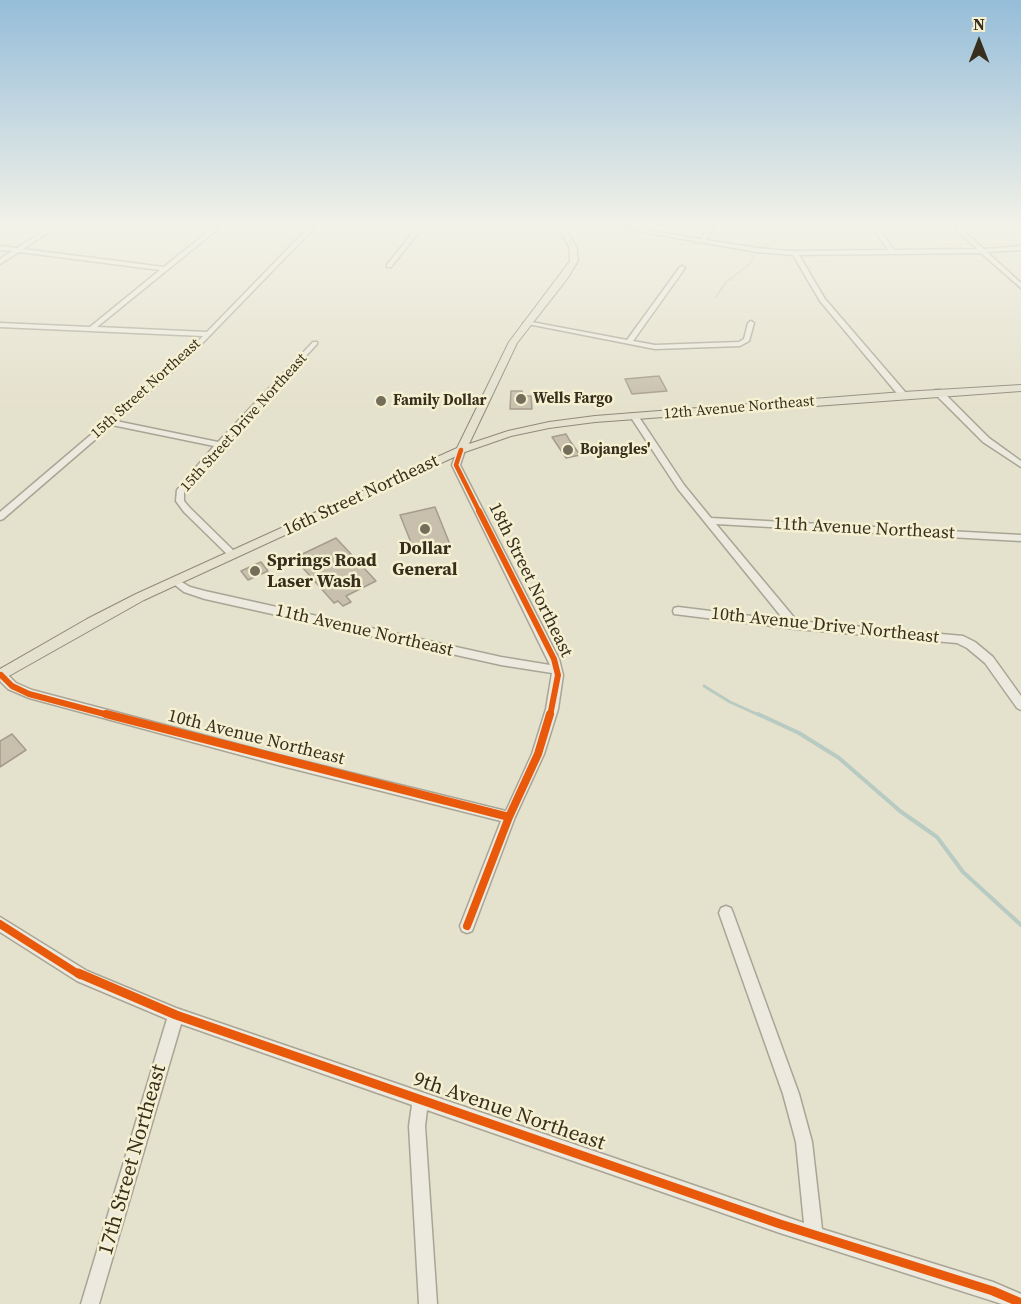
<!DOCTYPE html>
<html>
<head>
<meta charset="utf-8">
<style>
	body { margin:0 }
	#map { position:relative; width:1021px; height:1304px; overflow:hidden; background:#e4e1cc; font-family:"Source Serif 4",serif }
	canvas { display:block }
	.north { position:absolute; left:949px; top:12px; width:60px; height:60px; -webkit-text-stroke:4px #f6f0d2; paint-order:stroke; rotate:0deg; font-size:16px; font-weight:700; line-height:24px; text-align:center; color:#382e1d }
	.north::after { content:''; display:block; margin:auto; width:21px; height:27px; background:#382e1d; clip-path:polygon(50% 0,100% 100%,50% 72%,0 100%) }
</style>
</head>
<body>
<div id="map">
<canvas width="1021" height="1304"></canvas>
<div class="north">N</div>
</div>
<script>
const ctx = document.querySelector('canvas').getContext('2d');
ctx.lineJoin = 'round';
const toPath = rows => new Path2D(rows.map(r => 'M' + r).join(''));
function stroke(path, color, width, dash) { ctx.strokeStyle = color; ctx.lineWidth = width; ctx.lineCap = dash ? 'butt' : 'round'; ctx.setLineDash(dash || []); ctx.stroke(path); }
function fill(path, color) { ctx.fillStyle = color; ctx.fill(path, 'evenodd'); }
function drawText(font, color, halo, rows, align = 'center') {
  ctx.font = font + ' "Source Serif 4",serif'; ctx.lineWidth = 5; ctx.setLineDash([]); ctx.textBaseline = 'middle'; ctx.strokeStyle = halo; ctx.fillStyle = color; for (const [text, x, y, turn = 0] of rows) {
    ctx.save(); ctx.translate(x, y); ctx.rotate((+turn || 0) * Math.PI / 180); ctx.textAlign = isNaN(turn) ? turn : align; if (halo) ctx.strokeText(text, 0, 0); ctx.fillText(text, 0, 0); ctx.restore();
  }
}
const streamFar2 = toPath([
	[716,297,726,282,750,264,756,253,792,228]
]);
const streamFar1 = toPath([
	[704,686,730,702,761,716]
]);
const stream = toPath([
	[758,714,799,733,839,758,900,811,937,837,963,872,1021,925]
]);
const building = toPath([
	[659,376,667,391,632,394,625,379,659,376],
	[511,391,522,391,523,396,531,396,532,409,510,409,511,391],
	[566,434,570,441,580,455,566,458,552,437,566,434],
	[435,507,451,547,416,555,400,515,435,507],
	[336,538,376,581,346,596,351,602,343,606,338,601,334,603,294,558,336,538],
	[261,562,268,571,248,580,241,571,261,562],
	[12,734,26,750,0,767,0,741,12,734]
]);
const minor = toPath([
	[48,228,55,228,23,249,164,267,212,228,219,228,97,327,207,332,308,228,314,228,190,356,116,421,218,442,313,342,317,342,317,344,226,443,184,492,184,501,190,508,236,553,238,555,236,557,230,557,184,512,176,501,177,490,214,446,112,425,3,519,0,520,0,512,186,354,203,336,0,327,0,323,90,327,160,270,19,252,0,264,0,259,12,251,0,250,0,246,17,248,48,228],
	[416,228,422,228,391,267,387,267,387,265,416,228],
	[619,228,633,228,701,239,708,228,714,228,706,240,757,248,789,251,888,250,873,228,879,228,894,250,977,249,954,228,960,228,984,249,1021,246,1021,250,987,252,1021,283,1021,288,981,253,799,255,825,299,906,393,907,395,903,397,900,397,820,301,793,255,757,252,619,228],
	[682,266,685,268,633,341,655,345,739,342,744,339,748,323,751,321,754,323,749,341,740,346,655,349,523,323,526,321,627,340,680,267,682,266],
	[935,390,941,390,989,438,1021,461,1021,467,983,442,935,394,935,390],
	[631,414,637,414,684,485,711,518,1021,535,1021,541,716,524,797,621,963,636,975,642,993,657,1021,696,1021,710,1017,708,985,663,967,648,957,643,796,629,674,614,673,611,674,608,678,607,784,620,678,489,630,416,631,414],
	[458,448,461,448,465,450,460,465,559,659,563,675,558,709,544,754,515,817,472,931,467,933,462,931,460,926,501,821,278,765,29,698,8,689,0,681,1,671,5,672,16,683,32,690,278,755,506,811,532,754,546,709,552,673,501,665,205,599,184,592,170,581,175,578,190,587,205,591,501,657,550,665,452,465,458,448],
	[726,906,731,908,733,913,799,1094,812,1142,822,1229,993,1282,1021,1294,1021,1304,1002,1304,780,1233,427,1110,425,1126,437,1304,419,1304,409,1126,412,1105,181,1024,99,1304,81,1304,167,1019,77,981,0,932,0,917,87,971,176,1008,804,1223,796,1142,783,1094,719,913,721,908,726,906]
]);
const major = toPath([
	[558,228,565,228,577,247,578,261,567,279,517,343,469,444,508,431,549,422,595,416,903,392,1021,385,1021,391,595,422,549,428,511,436,465,452,144,600,0,681,0,669,87,619,136,594,457,448,509,342,570,261,569,247,558,228]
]);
const cyclewayFar3 = toPath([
	[461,450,456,465,480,513]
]);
const cyclewayFar2 = toPath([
	[479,511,554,659,558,675,550,716],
	[1,675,12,686,29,694,112,716]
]);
const cyclewayFar1 = toPath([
	[106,714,509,817],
	[0,924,80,975],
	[467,926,509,817,538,754,550,714]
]);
const cycleway = toPath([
	[78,973,176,1015,780,1224,993,1291,1021,1303]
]);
const markers = [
	[521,399,6,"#746d5a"],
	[381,401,6,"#746d5a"],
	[568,450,6,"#746d5a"],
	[425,529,6,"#746d5a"],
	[255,571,6,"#746d5a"]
];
const farStreetnames = [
	["15th Street Northeast",146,389,-42],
	["12th Avenue Northeast",739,408,-5],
	["15th Street Drive Northeast",244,423,-48]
];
const farPoinames = [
	["Wells Fargo",533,399],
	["Family Dollar",393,401],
	["Bojangles'",580,450]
];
const streetNames = [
	["16th Street Northeast",361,496,-25],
	["11th Avenue Northeast",864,529,3],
	["18th Street Northeast",530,580,64],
	["10th Avenue Drive Northeast",825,626,6],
	["11th Avenue Northeast",364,631,13],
	["10th Avenue Northeast",256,738,14]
];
const poiNames = [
	["Dollar",425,549],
	["General",425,570],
	["Springs Road",267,561,"left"],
	["Laser Wash",267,582,"left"]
];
const nearStreetnames = [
	["9th Avenue Northeast",509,1112,19],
	["17th Street Northeast",133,1160,-74]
];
stroke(streamFar2, '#b8cbc2', 1.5);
stroke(streamFar1, '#b8cbc2', 3);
stroke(stream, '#b8cbc2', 4);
fill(building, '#c8bfad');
stroke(building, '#a59c8b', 1.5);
stroke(minor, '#a9a596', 3);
stroke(major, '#8f8a7c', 2);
fill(minor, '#eceade');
fill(major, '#e4e1cf');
stroke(cyclewayFar3, '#e8590c', 4.5);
stroke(cyclewayFar2, '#e8590c', 6);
stroke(cyclewayFar1, '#e8590c', 8);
stroke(cycleway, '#e8590c', 9);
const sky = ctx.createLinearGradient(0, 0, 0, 411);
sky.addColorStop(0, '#95bdd9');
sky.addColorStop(0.55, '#f3f2e8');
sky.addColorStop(1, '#f3f2e800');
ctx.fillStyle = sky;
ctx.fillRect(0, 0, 1021, 411);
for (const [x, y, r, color] of markers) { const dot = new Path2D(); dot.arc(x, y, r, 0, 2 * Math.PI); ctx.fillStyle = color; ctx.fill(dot); stroke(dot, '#f6f0d2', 2); }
drawText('15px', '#382e1d', '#f6f0d2', farStreetnames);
drawText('bold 15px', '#382e1d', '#f6f0d2', farPoinames, 'left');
drawText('18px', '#382e1d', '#f6f0d2', streetNames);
drawText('bold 18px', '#382e1d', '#f6f0d2', poiNames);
drawText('21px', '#382e1d', '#f6f0d2', nearStreetnames);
</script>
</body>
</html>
